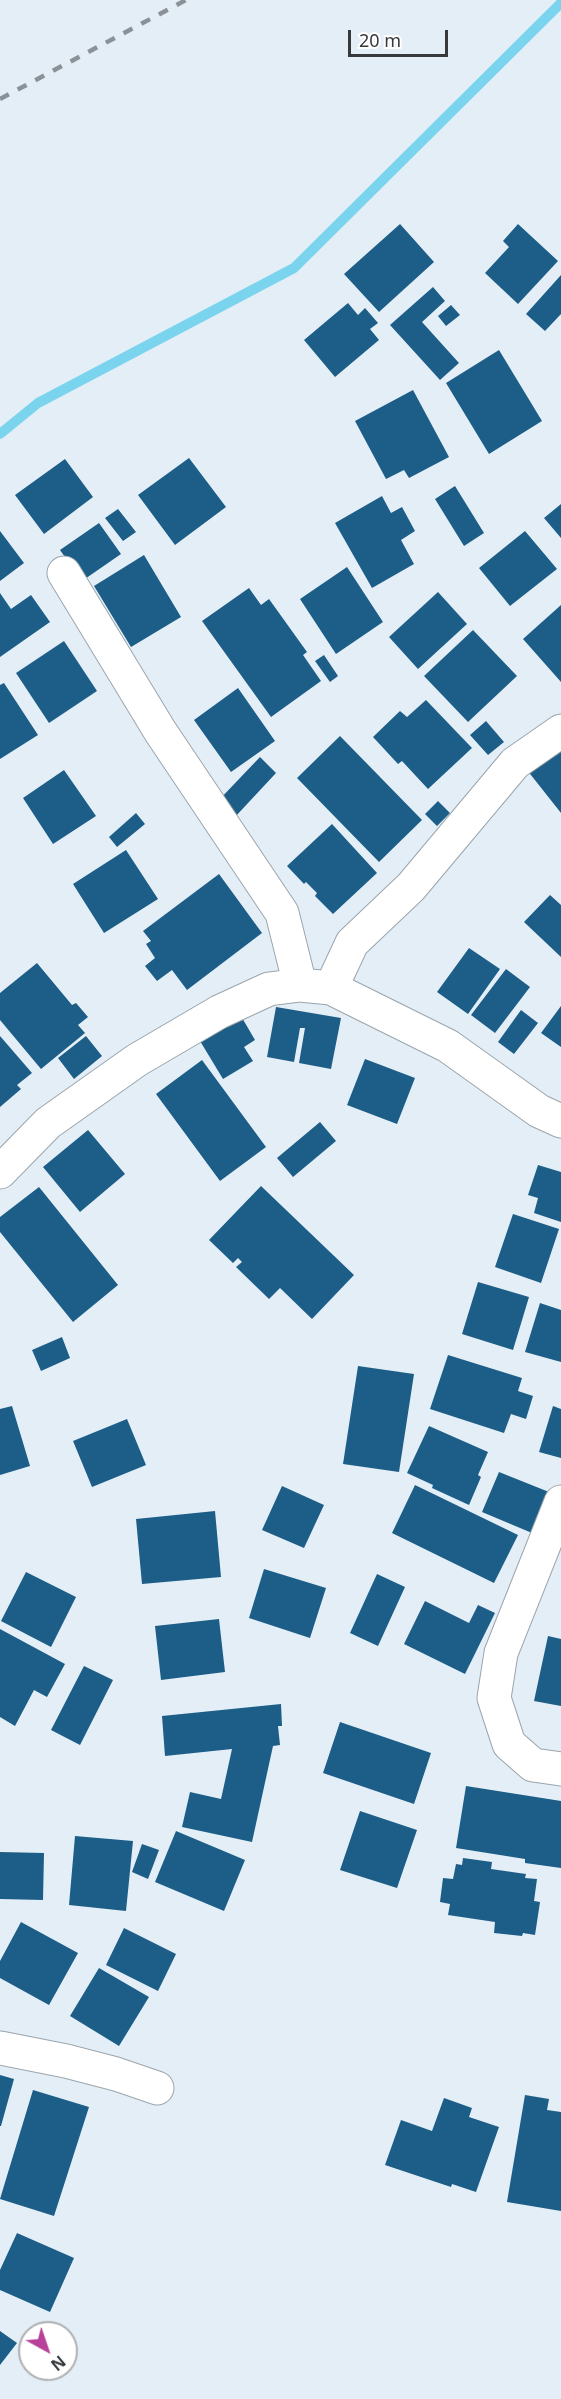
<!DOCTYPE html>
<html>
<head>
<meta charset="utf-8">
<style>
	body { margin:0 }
	#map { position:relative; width:561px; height:2399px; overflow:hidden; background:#e4eef7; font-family:"Noto Sans",sans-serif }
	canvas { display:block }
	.north { position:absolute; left:18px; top:2321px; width:60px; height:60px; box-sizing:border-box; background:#fff; border:2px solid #afb0b1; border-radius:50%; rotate:140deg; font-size:16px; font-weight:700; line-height:24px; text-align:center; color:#363a3d }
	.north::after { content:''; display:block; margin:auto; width:21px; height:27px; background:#b84299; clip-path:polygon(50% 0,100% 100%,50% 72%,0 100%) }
	.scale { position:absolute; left:348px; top:30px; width:100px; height:27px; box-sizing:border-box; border:3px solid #363a3d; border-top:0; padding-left:8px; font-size:18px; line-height:21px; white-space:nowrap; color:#363a3d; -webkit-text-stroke:4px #fff; paint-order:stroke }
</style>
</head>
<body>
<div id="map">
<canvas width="561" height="2399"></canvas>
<div class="north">N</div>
<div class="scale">20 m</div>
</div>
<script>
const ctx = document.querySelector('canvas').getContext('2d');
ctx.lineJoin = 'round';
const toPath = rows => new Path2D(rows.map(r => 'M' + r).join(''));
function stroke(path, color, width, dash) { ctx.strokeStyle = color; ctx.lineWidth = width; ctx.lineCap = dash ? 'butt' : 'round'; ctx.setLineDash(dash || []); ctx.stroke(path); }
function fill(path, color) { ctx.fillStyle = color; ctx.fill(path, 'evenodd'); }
const stream = toPath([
	[0,434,38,403,294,268,561,3]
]);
const building = toPath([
	[400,224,434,262,379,312,344,274],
	[518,224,558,261,518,304,485,273,509,247,503,241],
	[561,275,561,314,545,331,526,314],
	[433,287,445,301,422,322,459,363,440,380,390,325],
	[348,303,358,315,365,308,378,323,370,329,379,340,335,377,304,340],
	[451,305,460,315,446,326,438,316],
	[499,350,542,421,489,454,446,383],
	[413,390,449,457,409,478,404,470,386,479,355,421],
	[189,458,226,507,175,545,138,495],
	[65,459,93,497,44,534,15,495],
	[455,486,484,533,464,546,435,499],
	[382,496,391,513,402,507,415,531,401,540,414,564,372,588,335,523],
	[561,504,561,538,544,518],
	[118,509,136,532,123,541,105,518],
	[99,523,121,554,82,581,60,550],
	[0,531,24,563,0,581],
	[525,531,557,569,510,606,479,568],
	[144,555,181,617,131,647,94,586],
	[347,567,383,622,336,654,300,599],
	[249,588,261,605,269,599,307,652,303,655,321,681,271,717,202,621],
	[438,592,467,624,418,669,389,637],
	[0,593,11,609,31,595,50,622,0,657],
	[561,605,561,682,523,639],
	[473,630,517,676,468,722,424,676],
	[64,641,97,691,49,723,16,673],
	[324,655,338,676,330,682,315,661],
	[4,683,38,735,0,759,0,685],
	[238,688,275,741,231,772,194,720],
	[426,700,472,748,428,789,402,761,398,764,373,737,400,711,407,717],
	[486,721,504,742,488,755,470,735],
	[340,736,422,820,379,862,297,778],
	[561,742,561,813,527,770],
	[260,757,276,773,235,817,218,801],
	[64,770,96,816,53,844,23,798],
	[438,801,450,813,437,826,425,814],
	[136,813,145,824,117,847,109,837],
	[332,824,377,873,333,914,315,896,317,893,306,882,304,884,287,866],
	[126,850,158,899,104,933,73,884],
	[219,874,262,933,187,990,172,970,157,981,145,966,155,958,146,944,151,941,143,931],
	[550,895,561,905,561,957,524,922],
	[469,948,500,969,468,1014,437,992],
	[37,963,72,1005,76,1003,88,1017,78,1025,85,1033,41,1069,0,1020,0,993],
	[506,969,530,987,495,1033,471,1015],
	[561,1006,561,1047,541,1033],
	[276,1007,341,1018,331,1069,299,1063,305,1028,300,1028,294,1062,267,1057],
	[521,1010,538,1023,514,1054,498,1042],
	[241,1016,255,1040,244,1047,253,1061,223,1079,200,1041],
	[0,1036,32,1073,17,1085,21,1089,0,1107],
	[86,1036,102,1056,74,1079,58,1058],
	[365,1059,415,1078,397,1124,347,1105],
	[202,1060,266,1147,220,1181,156,1094],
	[320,1122,336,1141,293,1177,277,1158],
	[88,1130,125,1174,80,1212,43,1167],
	[538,1165,561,1172,561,1222,534,1213,538,1198,528,1195],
	[261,1186,354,1275,312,1319,280,1288,269,1299,236,1267,242,1262,238,1258,233,1263,209,1240],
	[39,1187,118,1285,73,1322,0,1232,0,1217],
	[513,1214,559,1229,541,1283,495,1267],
	[478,1282,529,1297,513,1350,462,1334],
	[540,1303,561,1310,561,1362,525,1352],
	[62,1337,70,1358,41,1371,32,1350],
	[448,1355,522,1378,518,1391,533,1396,526,1419,511,1414,504,1433,430,1409],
	[358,1366,414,1374,399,1472,343,1464],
	[12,1406,30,1466,0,1475,0,1409],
	[553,1406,561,1409,561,1458,539,1452],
	[127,1419,146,1465,92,1487,73,1441],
	[429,1426,488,1452,478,1475,481,1477,469,1505,432,1488,433,1485,407,1473],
	[499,1472,549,1492,532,1533,482,1512],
	[415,1485,518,1535,494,1583,392,1533],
	[282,1486,324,1505,304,1548,262,1530],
	[215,1511,221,1577,142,1584,136,1519],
	[264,1569,326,1588,310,1638,249,1618],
	[26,1572,76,1597,51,1647,1,1621],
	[377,1574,405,1587,378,1646,350,1633],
	[425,1601,469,1623,478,1605,495,1613,465,1674,404,1644],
	[219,1619,225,1672,161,1680,155,1626],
	[0,1629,65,1664,47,1697,34,1690,15,1726,0,1717],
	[548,1636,561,1639,561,1706,534,1701],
	[84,1666,113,1680,80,1745,51,1730],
	[281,1704,282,1726,278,1726,280,1745,273,1746,252,1842,182,1827,190,1792,221,1799,232,1749,165,1756,162,1716],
	[340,1722,431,1753,414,1804,323,1773],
	[466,1786,561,1801,561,1868,525,1863,525,1859,456,1848],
	[360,1811,417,1830,397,1888,340,1870],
	[176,1831,245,1860,224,1911,155,1882],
	[75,1836,133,1841,126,1911,69,1905],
	[142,1844,159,1850,148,1879,132,1872],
	[0,1852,44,1853,43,1900,0,1899],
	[463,1858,492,1862,491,1869,526,1874,525,1878,537,1879,534,1901,540,1902,535,1935,523,1933,522,1936,494,1933,495,1922,448,1915,450,1904,440,1902,443,1878,453,1879,456,1864,462,1865],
	[21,1922,78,1953,49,2005,0,1978,0,1961],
	[124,1928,176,1954,158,1991,106,1965],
	[99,1968,149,1997,119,2046,70,2016],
	[0,2075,14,2079,1,2126,0,2126],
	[33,2090,89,2107,54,2216,0,2199],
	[525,2095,549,2099,547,2110,561,2112,561,2211,507,2202],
	[444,2098,472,2108,469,2117,499,2127,476,2192,452,2184,451,2187,385,2165,401,2120,432,2131],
	[17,2233,74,2258,50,2312,0,2290,0,2270],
	[0,2331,17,2343,0,2365]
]);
const street = toPath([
	[64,573,160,731,282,913,300,985],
	[331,988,352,943,411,887,515,763,561,731],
	[0,1172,48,1123,137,1060,219,1012,269,989,300,985,331,988,448,1046,539,1111,561,1121],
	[561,1502,501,1653,494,1698,509,1744,533,1765,561,1769],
	[0,2048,66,2061,116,2074,157,2088]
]);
const rail = toPath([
	[0,99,186,0]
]);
stroke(stream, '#7ad4ee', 10);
fill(building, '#1c5e87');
stroke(street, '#9ba5ac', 35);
stroke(street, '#fff', 33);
stroke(rail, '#8a9197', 4.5, [10, 10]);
</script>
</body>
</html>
